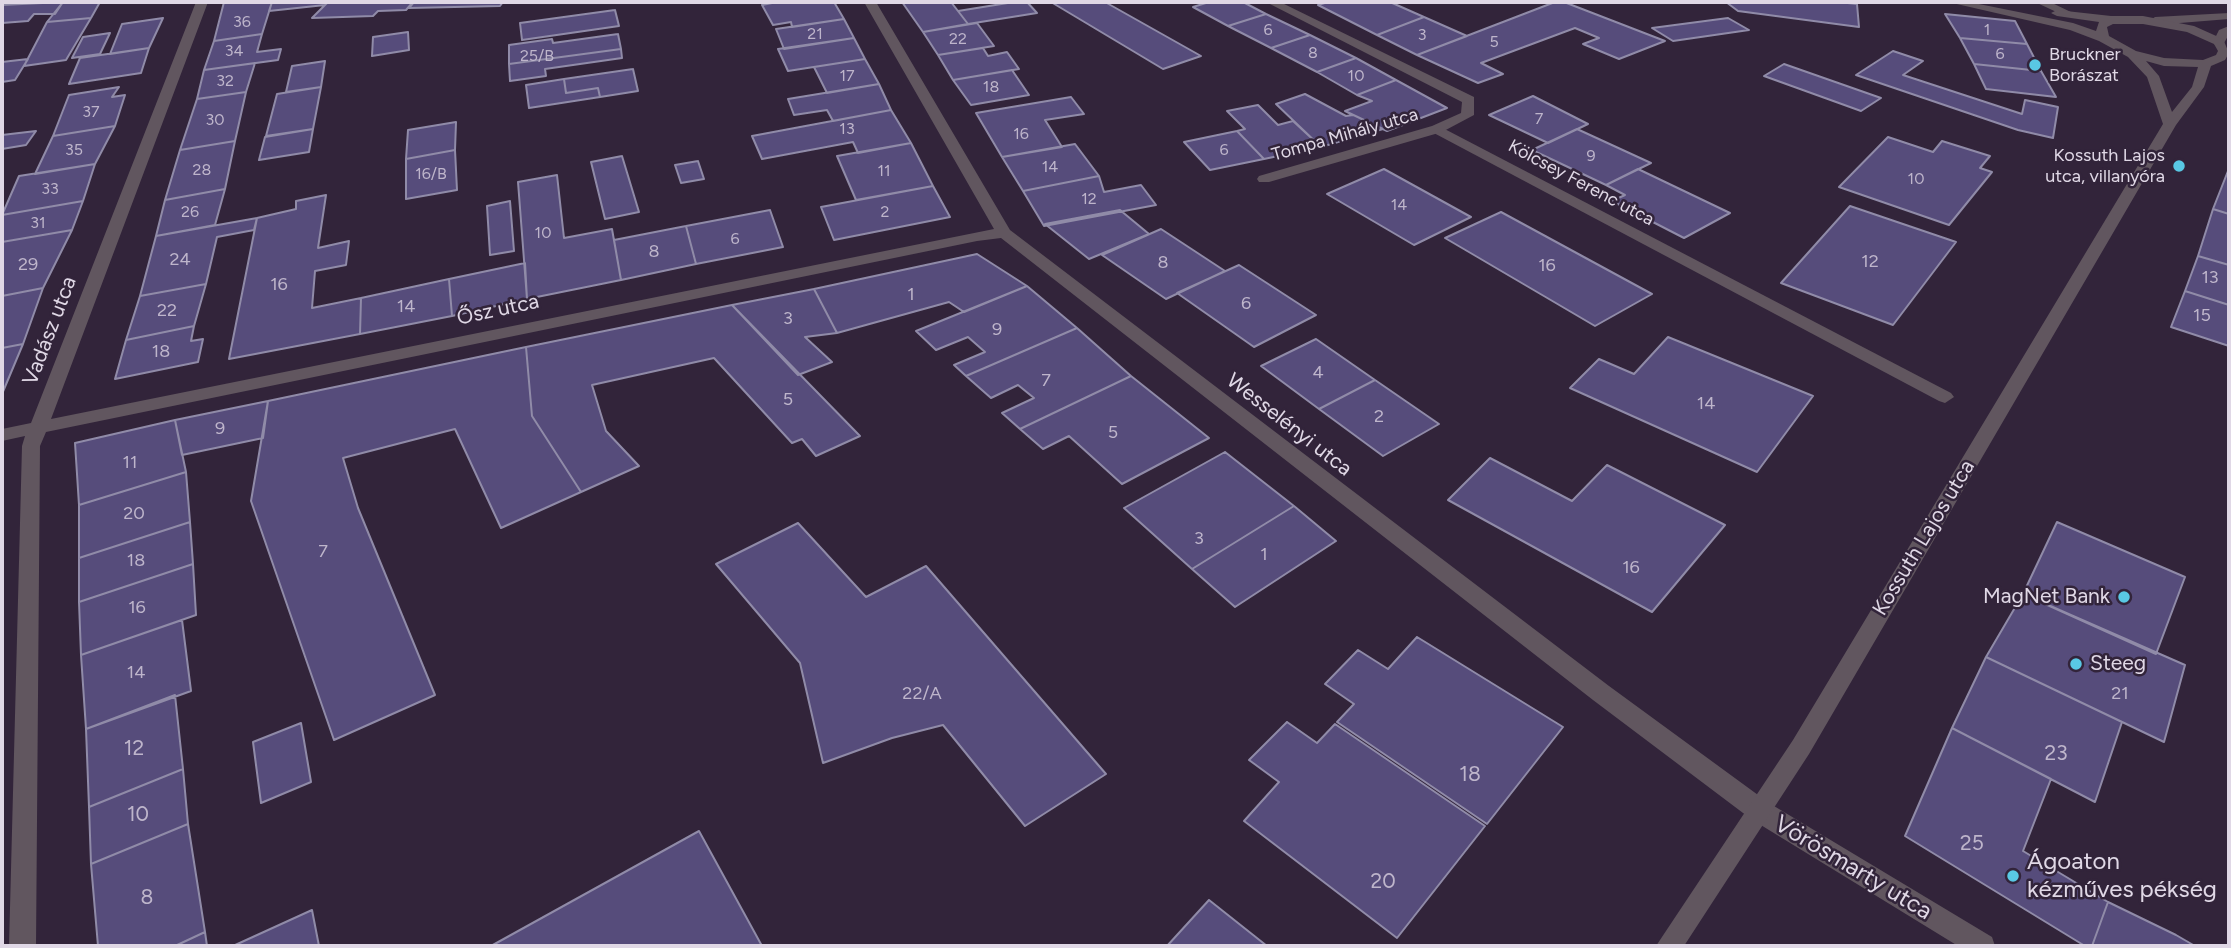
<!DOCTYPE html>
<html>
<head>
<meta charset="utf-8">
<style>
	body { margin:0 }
	#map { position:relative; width:2231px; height:948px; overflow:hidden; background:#32243a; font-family:Figtree,sans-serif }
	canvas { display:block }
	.frame { position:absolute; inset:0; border:4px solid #e0d8e6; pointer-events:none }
</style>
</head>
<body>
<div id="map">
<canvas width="2231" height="948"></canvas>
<div class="frame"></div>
</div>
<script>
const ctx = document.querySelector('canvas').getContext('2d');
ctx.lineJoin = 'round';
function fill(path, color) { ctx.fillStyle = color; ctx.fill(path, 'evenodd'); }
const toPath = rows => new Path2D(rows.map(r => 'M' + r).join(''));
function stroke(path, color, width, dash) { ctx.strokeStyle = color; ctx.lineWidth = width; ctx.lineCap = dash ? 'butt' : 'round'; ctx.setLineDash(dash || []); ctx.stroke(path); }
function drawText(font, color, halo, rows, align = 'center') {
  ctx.font = font + ' Figtree,sans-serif'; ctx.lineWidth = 5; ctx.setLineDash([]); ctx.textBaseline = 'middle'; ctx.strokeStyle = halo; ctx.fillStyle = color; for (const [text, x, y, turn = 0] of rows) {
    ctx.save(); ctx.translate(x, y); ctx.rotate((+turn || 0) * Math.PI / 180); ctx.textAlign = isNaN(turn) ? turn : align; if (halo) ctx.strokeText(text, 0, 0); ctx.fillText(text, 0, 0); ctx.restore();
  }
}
const building = toPath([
	[63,2,100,2,91,18,47,22,63,2],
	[63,2,55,14,34,14,28,21,2,23,2,5,63,2],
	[224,2,272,2,262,34,214,41,224,2],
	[272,2,328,2,325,5,269,11,272,2],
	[328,2,413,2,406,10,378,11,373,16,312,18,328,2],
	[414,2,503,2,500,6,409,8,414,2],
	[777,2,834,2,844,19,792,27,791,22,773,25,762,5,777,2],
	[902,2,951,2,968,24,923,32,902,2],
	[1014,2,1027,2,1037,13,968,24,958,11,1014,2],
	[1051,2,1105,2,1201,56,1163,69,1051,2],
	[1209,2,1243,2,1266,14,1228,26,1193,7,1209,2],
	[1328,2,1390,2,1424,17,1377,35,1318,5,1328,2],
	[1555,2,1564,2,1665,41,1619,59,1583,44,1599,38,1575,28,1481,63,1503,74,1478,83,1417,55,1555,2],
	[1726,2,1838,2,1857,4,1859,27,1738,11,1726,2],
	[615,10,619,26,522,40,520,23,615,10],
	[1266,14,1310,35,1271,48,1228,26,1266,14],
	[1945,14,2015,21,2027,44,1960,38,1945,14],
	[1424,17,1467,36,1417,55,1377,35,1424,17],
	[91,18,66,60,24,66,47,22,91,18],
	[163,18,149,48,110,54,122,24,163,18],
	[1728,18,1749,30,1673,41,1652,28,1728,18],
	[844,19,854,38,784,49,776,29,844,19],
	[977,23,994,46,938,55,923,32,977,23],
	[408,32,409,50,372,56,373,37,408,32],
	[110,33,100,54,72,58,83,37,110,33],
	[262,34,257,52,281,49,278,60,204,70,214,41,262,34],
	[618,34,621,49,509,64,509,45,552,39,553,43,618,34],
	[1310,35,1356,58,1317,72,1271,48,1310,35],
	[854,38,865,59,788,71,778,49,854,38],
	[1960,38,2027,44,2041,71,1974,64,1960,38],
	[149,48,141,73,69,84,80,58,149,48],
	[983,48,988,56,1007,52,1019,69,953,80,938,55,983,48],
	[621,49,622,58,545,69,546,76,510,81,509,64,621,49],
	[1893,51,1923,61,1903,75,2022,114,2025,100,2058,107,2053,138,2018,130,1856,75,1893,51],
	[1356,58,1396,80,1357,95,1317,72,1356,58],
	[28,59,15,80,2,82,2,62,28,59],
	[865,59,879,84,827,93,814,67,865,59],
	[325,61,321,87,286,92,292,66,325,61],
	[255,63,246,92,197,99,204,70,255,63],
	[1784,64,1881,98,1861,111,1764,76,1784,64],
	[1974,64,2041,71,2056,97,1986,89,1974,64],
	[633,69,638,91,600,97,598,88,566,93,564,79,633,69],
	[1012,70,1029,95,971,105,953,80,1012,70],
	[564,79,566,93,598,88,600,97,529,108,526,85,564,79],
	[1396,80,1447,108,1387,131,1345,111,1372,101,1357,95,1396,80],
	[879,84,891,110,833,121,827,110,794,115,788,99,879,84],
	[119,87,112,97,125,95,115,126,53,136,69,95,119,87],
	[321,87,313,129,266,136,277,94,321,87],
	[246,92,235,141,180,150,197,99,246,92],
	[1305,94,1346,116,1353,115,1345,111,1383,129,1321,147,1276,104,1305,94],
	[1533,96,1588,124,1548,143,1489,115,1533,96],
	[1071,97,1084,114,1045,120,1062,147,1002,157,976,113,1071,97],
	[1258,105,1278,125,1293,121,1321,147,1264,159,1237,131,1245,129,1227,111,1258,105],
	[891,110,911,143,858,153,853,142,762,159,752,136,891,110],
	[456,122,455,150,406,159,408,130,456,122],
	[115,126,95,164,35,174,53,136,115,126],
	[313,129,309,152,259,160,265,137,313,129],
	[1577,129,1651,163,1606,185,1532,150,1577,129],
	[36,131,26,145,2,149,2,135,36,131],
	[1237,131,1264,159,1210,170,1184,142,1237,131],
	[1888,137,1933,152,1942,141,1990,156,1980,168,1992,172,1949,225,1839,187,1888,137],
	[235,141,225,189,165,200,180,150,235,141],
	[911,143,933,186,856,200,837,156,911,143],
	[1075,144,1099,176,1023,191,1002,157,1075,144],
	[455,150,457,190,406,199,406,159,455,150],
	[622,156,639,212,605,219,591,162,622,156],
	[698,161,704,179,681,183,675,165,698,161],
	[95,164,83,201,2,215,19,176,95,164],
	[1384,169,1471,217,1414,245,1327,194,1384,169],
	[1638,169,1730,213,1684,238,1612,201,1625,195,1606,185,1638,169],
	[2228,171,2229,171,2229,214,2213,209,2228,171],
	[557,175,564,238,612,229,621,280,527,299,518,182,557,175],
	[1099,176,1104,192,1141,185,1156,205,1044,226,1023,191,1099,176],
	[933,186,950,217,834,240,821,207,933,186],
	[225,189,215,225,156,236,165,200,225,189],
	[326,195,318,248,349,241,346,265,315,271,312,308,361,298,360,334,229,359,257,218,296,209,296,201,326,195],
	[83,201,72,230,2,242,2,215,83,201],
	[510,201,514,251,490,255,487,206,510,201],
	[1850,206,1956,242,1893,325,1781,283,1850,206],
	[2213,209,2229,214,2229,265,2198,256,2213,209],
	[770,210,783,247,696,264,686,226,770,210],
	[1120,210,1149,234,1089,259,1045,224,1120,210],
	[1501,212,1652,294,1595,326,1445,238,1501,212],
	[257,218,254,230,217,237,206,284,140,296,156,236,257,218],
	[686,226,696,264,621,280,614,240,686,226],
	[1161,229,1225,271,1166,299,1102,255,1161,229],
	[72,230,43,288,2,296,2,242,72,230],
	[977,254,1027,286,964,312,949,302,837,333,814,289,977,254],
	[2198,256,2229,265,2229,305,2185,291,2198,256],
	[525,263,527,299,452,316,449,279,525,263],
	[1239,265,1316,315,1254,347,1177,293,1239,265],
	[449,279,452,316,360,334,361,298,449,279],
	[206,284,194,326,126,340,140,296,206,284],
	[1027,286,1077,328,966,376,954,365,985,352,968,337,936,350,916,331,1027,286],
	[43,288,23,344,2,348,2,296,43,288],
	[814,289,837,333,805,337,832,362,798,375,732,305,814,289],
	[2185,291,2229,305,2229,346,2171,327,2185,291],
	[732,305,860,436,816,456,802,439,792,443,714,358,592,385,606,431,639,466,581,492,532,416,526,347,732,305],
	[194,326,191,341,203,339,198,362,115,379,126,340,194,326],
	[1077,328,1131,376,1020,429,1002,413,1034,398,1018,385,991,398,966,376,1077,328],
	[1668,337,1813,396,1757,472,1570,388,1599,359,1634,374,1668,337],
	[1316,339,1375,380,1319,409,1261,366,1316,339],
	[23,344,2,394,2,348,23,344],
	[526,347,532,416,581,492,501,528,455,429,343,458,358,508,435,695,334,740,251,501,268,401,526,347],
	[1131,376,1209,438,1122,484,1069,436,1043,449,1020,429,1131,376],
	[1375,380,1439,424,1383,456,1319,409,1375,380],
	[268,401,263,438,182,455,175,420,268,401],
	[175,420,186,472,79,505,75,443,175,420],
	[1225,452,1294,506,1192,569,1124,508,1225,452],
	[1490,458,1572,501,1607,465,1725,525,1652,612,1448,500,1490,458],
	[186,472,190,522,79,558,79,505,186,472],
	[1294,506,1336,541,1235,607,1192,569,1294,506],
	[190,522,193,564,79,602,79,558,190,522],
	[2057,522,2185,577,2156,654,2023,594,2057,522],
	[798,523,866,597,926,566,1106,774,1025,826,943,725,892,738,823,763,800,663,716,564,798,523],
	[193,564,196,615,81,655,79,602,193,564],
	[2023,594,2185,665,2164,742,1986,657,2023,594],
	[182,620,191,691,86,729,81,655,182,620],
	[1417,637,1563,727,1487,824,1337,722,1354,704,1325,684,1358,650,1388,669,1417,637],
	[1986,657,2122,722,2095,802,1952,728,1986,657],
	[175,695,183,769,89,807,86,729,175,695],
	[1287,722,1317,743,1335,724,1485,826,1397,938,1244,821,1279,782,1249,760,1287,722],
	[301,723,311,782,261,803,253,742,301,723],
	[1952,728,2051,779,2023,851,2108,902,2092,946,2085,946,1905,836,1952,728],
	[183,769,188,824,91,864,89,807,183,769],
	[188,824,205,932,175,946,98,946,91,864,188,824],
	[699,831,762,946,491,946,699,831],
	[1209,900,1267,946,1167,946,1209,900],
	[2108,902,2176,935,2195,946,2092,946,2108,902],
	[312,910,319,946,233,946,312,910],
	[205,932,207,946,175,946,205,932]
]);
const pedestrian = toPath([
	[1437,125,1951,393,1954,397,1945,403,1939,401,1432,132,1430,129,1437,125]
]);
const minor = toPath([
	[196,2,208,2,51,419,994,229,864,2,876,2,1010,230,1609,686,1769,803,1992,937,1995,946,1958,946,1751,819,1593,700,1001,238,977,241,46,432,40,446,36,946,9,946,22,446,25,436,2,441,2,429,31,423,196,2],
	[1266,2,1280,2,1474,97,1474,115,1442,132,1269,182,1259,182,1257,179,1259,176,1432,126,1461,113,1462,102,1266,2],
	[2035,2,2050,2,2075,14,2065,16,2035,2],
	[2229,13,2229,19,2155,25,2149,21,2155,17,2229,13],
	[2229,26,2229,34,2223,45,2215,45,2213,42,2219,30,2229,26]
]);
const tertiary = toPath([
	[1948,2,1969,2,2073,23,2096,31,2099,22,2057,16,2051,13,2057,10,2111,16,2143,16,2194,26,2223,39,2229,53,2225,60,2211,66,2204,87,2176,125,1809,754,1684,946,1656,946,1793,740,2163,124,2147,77,2128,57,2099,41,2070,30,1948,2],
	[2113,24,2143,24,2187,32,2214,44,2218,51,2216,55,2203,60,2164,58,2136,51,2109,36,2107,27,2113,24],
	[2146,61,2164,66,2198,67,2192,87,2172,112,2159,76,2146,61]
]);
const markers = [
	[2035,65,7,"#59c8e4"],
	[2179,166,7,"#59c8e4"],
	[2124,597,7,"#59c8e4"],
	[2076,664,7,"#59c8e4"],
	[2013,876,7,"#59c8e4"]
];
const farNumbernames = [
	["36",242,22],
	["6",1268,30],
	["1",1987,30],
	["21",815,34],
	["3",1422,35],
	["22",958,39],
	["5",1494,42],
	["34",234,51],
	["8",1313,53],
	["6",2000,54],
	["25/B",537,56],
	["17",847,76],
	["10",1356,76],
	["32",225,81],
	["18",991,87],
	["37",91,112],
	["7",1539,119],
	["30",215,120],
	["13",847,129],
	["16",1021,134],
	["35",74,150],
	["6",1224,150],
	["9",1591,156],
	["14",1050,167],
	["28",202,170],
	["11",884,171],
	["16/B",431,174],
	["10",1916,179],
	["33",50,189],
	["12",1089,199],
	["14",1399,205],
	["26",190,212],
	["2",885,212],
	["31",38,223],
	["10",543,233],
	["6",735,239]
];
const farPoinames = [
	["Bruckner",2049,55],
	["Borászat",2049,76],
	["Kossuth Lajos",2165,156,"right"],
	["utca, villanyóra",2165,177,"right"]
];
const farStreetnames = [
	["Tompa Mihály utca",1345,135,-16],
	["Kölcsey Ferenc utca",1581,183,28]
];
const numberNames = [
	["8",654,252],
	["24",180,260],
	["12",1870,262],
	["8",1163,263],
	["29",28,265],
	["16",1547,266],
	["13",2210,278],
	["16",279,285],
	["1",911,295],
	["6",1246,304],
	["14",406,307],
	["22",167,311],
	["15",2202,316],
	["3",788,319],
	["9",997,330],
	["18",161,352],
	["4",1318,373],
	["7",1046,381],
	["5",788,400],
	["14",1706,404],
	["2",1379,417],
	["9",220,429],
	["5",1113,433],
	["11",130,463],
	["20",134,514],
	["3",1199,539],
	["7",323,552],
	["1",1264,555],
	["18",136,561],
	["16",1631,568],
	["16",137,608],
	["14",136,673],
	["22/A",922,694],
	["21",2120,694]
];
const streetNames = [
	["Ősz utca",498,310,-12],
	["Vadász utca",50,331,-69],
	["Wesselényi utca",1289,425,38],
	["Kossuth Lajos utca",1924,538,-59]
];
const poiNames = [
	["MagNet Bank",2110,597],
	["Steeg",2090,664,"left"]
];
const nearNumbernames = [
	["12",134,749],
	["23",2056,754],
	["18",1470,775],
	["10",138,815],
	["25",1972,844],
	["20",1383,882],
	["8",147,898]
];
const nearPoinames = [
	["Ágoaton",2027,862],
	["kézműves pékség",2027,890]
];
const nearStreetnames = [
	["Vörösmarty utca",1853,868,31]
];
fill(building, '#564c7b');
stroke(building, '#908ba8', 2);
fill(pedestrian, '#61565f');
fill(minor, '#61565f');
fill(tertiary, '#61565f');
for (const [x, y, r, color] of markers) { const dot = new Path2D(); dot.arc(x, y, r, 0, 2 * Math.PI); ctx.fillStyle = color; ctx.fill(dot); stroke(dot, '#32243a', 2.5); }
drawText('16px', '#beb5cb', null, farNumbernames);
drawText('18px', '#e0d8e6', '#32243a', farPoinames, 'left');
drawText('18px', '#e0d8e6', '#32243a', farStreetnames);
drawText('18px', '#beb5cb', null, numberNames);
drawText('21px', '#e0d8e6', '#32243a', streetNames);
drawText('21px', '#e0d8e6', '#32243a', poiNames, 'right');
drawText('21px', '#beb5cb', null, nearNumbernames);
drawText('24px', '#e0d8e6', '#32243a', nearPoinames, 'left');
drawText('24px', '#e0d8e6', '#32243a', nearStreetnames);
</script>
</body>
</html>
